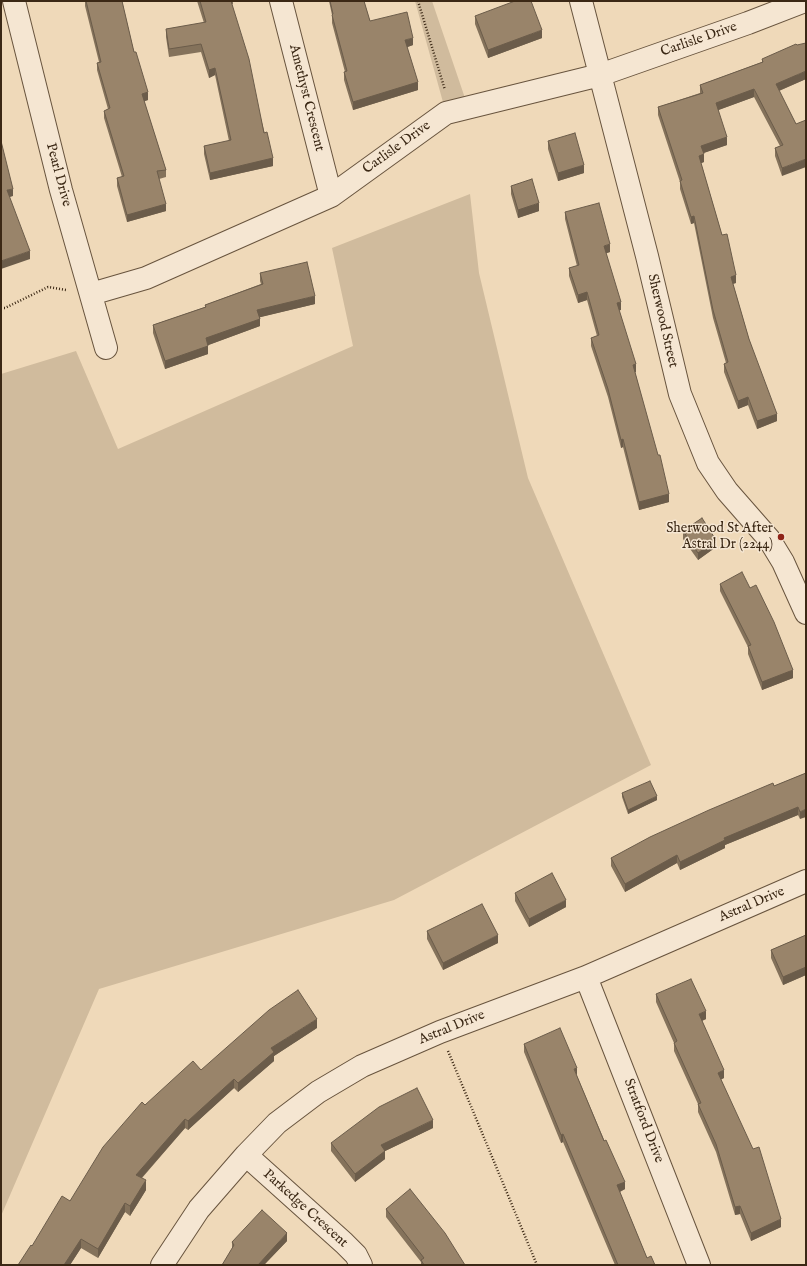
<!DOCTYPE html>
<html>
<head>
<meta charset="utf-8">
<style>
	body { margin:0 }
	#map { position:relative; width:807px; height:1266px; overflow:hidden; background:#efd9b9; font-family:"IM FELL English",serif }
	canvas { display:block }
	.frame { position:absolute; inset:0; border:2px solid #3b2815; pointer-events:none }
</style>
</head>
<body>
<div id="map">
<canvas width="807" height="1266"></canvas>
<div class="frame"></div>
</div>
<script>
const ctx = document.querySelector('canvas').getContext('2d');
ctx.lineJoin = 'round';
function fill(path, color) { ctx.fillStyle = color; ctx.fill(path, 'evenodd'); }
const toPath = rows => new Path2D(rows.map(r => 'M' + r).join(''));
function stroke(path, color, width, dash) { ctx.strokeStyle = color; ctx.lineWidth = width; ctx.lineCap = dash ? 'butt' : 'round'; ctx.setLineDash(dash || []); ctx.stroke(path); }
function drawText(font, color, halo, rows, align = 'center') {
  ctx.font = font + ' "IM FELL English",serif'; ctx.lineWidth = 3; ctx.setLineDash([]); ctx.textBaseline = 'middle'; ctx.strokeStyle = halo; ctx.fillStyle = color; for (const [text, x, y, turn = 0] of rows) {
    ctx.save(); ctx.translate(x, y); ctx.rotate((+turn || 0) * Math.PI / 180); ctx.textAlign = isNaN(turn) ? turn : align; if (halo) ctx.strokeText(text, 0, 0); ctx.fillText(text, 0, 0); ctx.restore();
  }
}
const green = toPath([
	[415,1,432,1,467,104,446,113],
	[470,194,479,273,528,478,651,765,394,900,99,989,1,1216,1,374,76,351,118,449,353,346,332,248]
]);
const path = toPath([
	[418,1,445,90],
	[1,308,5,308,48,287,66,290],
	[448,1051,537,1265]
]);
const minor = toPath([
	[14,1,61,190,106,348],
	[281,1,331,196],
	[581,1,647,256,680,394,708,463,727,491,769,539,783,562,806,613],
	[91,294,146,278,331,196,446,113,600,75,748,23,805,1],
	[586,977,699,1265],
	[246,1155,344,1243,356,1255,361,1265],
	[162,1265,199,1209,246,1155,277,1123,318,1092,362,1066,440,1032,586,977,806,881]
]);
const wall = toPath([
	[85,1,122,1,134,52,148,100,144,101,166,170,166,177,159,179,166,211,127,222,117,186,117,178,122,177,104,118,104,111,108,109,97,70,97,63,99,62,85,6],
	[197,1,233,1,233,4,232,4,273,166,210,180,204,154,204,146,229,141,215,75,209,78,201,52,169,57,166,37,166,29,204,23],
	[329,1,364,1,370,21,413,45,407,47,418,90,353,110,344,80,344,72,345,72,332,23,332,15],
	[475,16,542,38,488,58,475,24],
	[762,59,806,79,779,91,796,124,782,176,775,156,775,148,780,146,754,97,718,110,727,145,703,153,704,162,701,163,736,283,733,284,749,339,777,421,757,429,748,405,738,409,724,372,724,364,726,363,713,318,694,223,691,224,680,189,680,182,658,115,658,107,700,93,700,85,762,62],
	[548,141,584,173,558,181,548,149],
	[511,186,539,211,518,218,511,194],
	[565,212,610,252,606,253,621,310,619,310,636,372,635,372,669,502,639,510,623,447,621,448,608,397,591,346,591,338,597,336,587,300,578,303,569,276,569,268,577,266,565,219],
	[260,273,315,304,260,317,260,326,208,345,208,354,165,369,153,333,153,325,205,307,205,305,261,284,260,281],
	[683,531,716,547,698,560,683,539],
	[720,584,750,588,793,678,762,690,748,654,748,647,720,591],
	[806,773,800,819,798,815,725,845,725,848,680,870,677,863,625,892,611,866,611,858,774,786],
	[622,793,657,800,628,814,622,797],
	[515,893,566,907,529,927,515,901],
	[427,931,498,943,443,970,427,939],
	[806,935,806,975,783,985,771,958,771,950],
	[656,994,706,1019,702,1021,724,1078,721,1079,781,1227,751,1241,740,1214,735,1215,716,1152,698,1112,698,1104,674,1051,674,1043,656,1002],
	[317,1028,274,1056,274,1061,238,1092,234,1088,188,1130,185,1128,142,1178,146,1190,130,1216,125,1212,98,1258,81,1248,70,1265,18,1265,32,1246,70,1201,145,1105,201,1070],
	[524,1044,577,1076,625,1189,620,1192,647,1258,655,1265,615,1265,563,1142,561,1143,524,1052],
	[433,1128,385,1151,385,1159,355,1182,331,1151,331,1143],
	[386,1209,465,1265,421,1265,421,1262,386,1217],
	[287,1241,264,1265,222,1265,232,1249,232,1242]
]);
const shadedWall = toPath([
	[542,30,542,38,488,58,488,50],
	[413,38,413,45,405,48,405,40],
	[215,68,215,75,209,78,209,70],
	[806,71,806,79,776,92,776,84],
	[418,82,418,90,353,110,353,102],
	[754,89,754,97,716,111,716,103],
	[148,92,148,100,142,102,142,94],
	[727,137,727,145,701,154,701,146],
	[704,154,704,162,699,164,699,156],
	[273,158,273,166,210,180,210,173],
	[806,159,806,167,782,176,782,168],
	[584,165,584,173,558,181,558,173],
	[13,189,13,196,7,198,7,190],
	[539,203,539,211,518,218,518,210],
	[166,204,166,211,127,222,127,215],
	[694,216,694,223,691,224,691,217],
	[610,244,610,252,604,254,604,246],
	[30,251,30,259,1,269,1,261],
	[736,275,736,283,731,284,731,277],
	[587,292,587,300,578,303,578,295],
	[315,296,315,304,257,318,257,310],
	[621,302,621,310,617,311,617,303],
	[260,319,260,326,206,346,206,338],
	[208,346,208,354,165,369,165,361],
	[636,364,636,372,633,373,633,365],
	[748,397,748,405,738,409,738,401],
	[777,414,777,421,757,429,757,421],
	[623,439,623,447,621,448,621,440],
	[669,494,669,502,639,510,639,502],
	[716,540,716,547,698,560,698,553],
	[793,670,793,678,762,690,762,682],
	[657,796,657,800,628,814,628,810],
	[798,807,798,815,725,845,725,848,680,870,680,862,724,838],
	[806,809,806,817,800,819,800,812],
	[677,855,677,863,625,892,625,884],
	[566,900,566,907,529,927,529,919],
	[498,935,498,943,443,970,443,963],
	[806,967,806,975,783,985,783,977],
	[706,1011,706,1019,699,1022,699,1014],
	[317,1019,317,1028,274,1056,274,1061,238,1092,238,1083,271,1048],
	[577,1068,577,1076,574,1069],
	[724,1070,724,1078,718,1081,718,1073],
	[234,1079,234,1088,188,1130,188,1121],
	[185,1119,185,1128,136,1184,136,1175],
	[433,1120,433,1128,381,1153,381,1145],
	[563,1134,563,1142,561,1143,561,1135],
	[385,1151,385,1159,355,1182,355,1174],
	[146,1180,146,1190,130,1216,130,1206],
	[625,1182,625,1189,617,1193,617,1185],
	[125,1203,125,1212,98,1258,98,1249],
	[740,1206,740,1214,735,1215,735,1207],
	[781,1219,781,1227,751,1241,751,1233],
	[287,1233,287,1241,264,1265,258,1265],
	[81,1239,81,1248,70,1265,64,1265]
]);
const building = toPath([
	[86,1,122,1,134,52,136,52,148,92,142,94,166,170,157,171,166,204,127,215,117,178,124,176,104,111,110,108,97,63,101,62,86,1],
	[200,1,231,1,249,59,264,133,267,132,273,158,210,173,204,146,231,140,215,68,209,70,201,44,169,49,166,29,206,22,200,1],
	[330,1,364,1,370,21,407,12,413,38,405,40,418,82,353,102,344,72,347,71,332,15,333,14,330,1],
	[515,1,531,1,542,30,488,50,475,16,515,1],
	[806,43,806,71,776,84,796,124,806,120,806,159,782,168,775,148,783,145,754,89,716,103,727,137,701,146,704,154,699,156,722,235,727,234,736,275,731,277,749,339,777,414,757,421,748,397,738,401,724,364,728,362,713,310,694,216,691,217,680,181,682,180,658,107,703,93,700,85,763,62,762,59,796,44,797,45,806,43],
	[575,133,584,165,558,173,548,141,575,133],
	[1,141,13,189,7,190,30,251,1,261,1,141],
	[532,179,539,203,518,210,511,186,532,179],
	[599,203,610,244,604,246,621,302,617,303,636,364,633,365,658,455,660,455,669,494,639,502,623,439,621,440,608,389,591,338,599,335,587,292,578,295,569,268,579,265,565,212,599,203],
	[307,262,315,296,257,310,260,319,206,338,208,346,165,361,153,325,206,307,205,305,263,284,260,273,307,262],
	[702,518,716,540,698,553,683,531,702,518],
	[742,572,750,588,756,585,774,622,793,670,762,682,748,646,751,645,720,584,742,572],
	[806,773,806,809,800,812,798,807,724,838,725,840,680,862,677,855,625,884,611,858,650,837,709,810,773,783,774,786,806,773],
	[650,781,657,796,628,810,622,793,650,781],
	[552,873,566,900,529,919,515,893,552,873],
	[482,904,498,935,443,963,427,931,482,904],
	[806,935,806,967,783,977,771,950,806,935],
	[691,979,706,1011,699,1014,724,1070,718,1073,753,1149,759,1147,781,1219,751,1233,740,1206,735,1207,716,1144,698,1104,701,1103,674,1043,677,1041,656,994,691,979],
	[298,990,317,1019,271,1048,274,1052,238,1083,234,1079,188,1121,185,1119,136,1175,146,1180,130,1206,125,1203,98,1249,81,1239,64,1265,18,1265,31,1245,32,1246,62,1196,70,1201,103,1147,142,1102,145,1105,193,1061,201,1070,269,1010,298,990],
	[560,1028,577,1068,574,1069,604,1141,606,1140,625,1182,617,1185,647,1258,651,1256,655,1265,618,1265,563,1134,561,1135,524,1044,560,1028],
	[417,1088,433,1120,381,1145,385,1151,355,1174,331,1143,379,1107,417,1088],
	[410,1189,445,1233,465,1265,424,1265,421,1260,424,1258,386,1209,410,1189],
	[262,1210,287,1233,258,1265,222,1265,234,1245,232,1242,262,1210]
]);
const markers = [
	[781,537,4,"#8f2418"]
];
const streetNames = [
	["Carlisle Drive",699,40,-19],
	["Amethyst Crescent",306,98,76],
	["Carlisle Drive",397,148,-36],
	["Pearl Drive",58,175,75],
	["Sherwood Street",662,321,77],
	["Astral Drive",752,905,-23],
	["Astral Drive",452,1028,-22],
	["Stratford Drive",643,1121,69],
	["Parkedge Crescent",305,1209,42]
];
const poiNames = [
	["Sherwood St After",773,529],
	["Astral Dr (2244)",773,545]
];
fill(green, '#d0bb9d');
stroke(minor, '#68543e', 24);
stroke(path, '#3b2815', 2.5, [1, 2]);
stroke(minor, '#f5e6d2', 22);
fill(wall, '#84725b');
fill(shadedWall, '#6b5c4a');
fill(building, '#99846a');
stroke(building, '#6b5c4a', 1);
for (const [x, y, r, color] of markers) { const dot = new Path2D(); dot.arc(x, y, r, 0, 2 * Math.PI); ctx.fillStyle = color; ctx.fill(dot); stroke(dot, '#f5e6d2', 1.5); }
drawText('14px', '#3b2815', '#f5e6d2', streetNames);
drawText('14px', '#3b2815', '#f5e6d2', poiNames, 'right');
</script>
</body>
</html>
